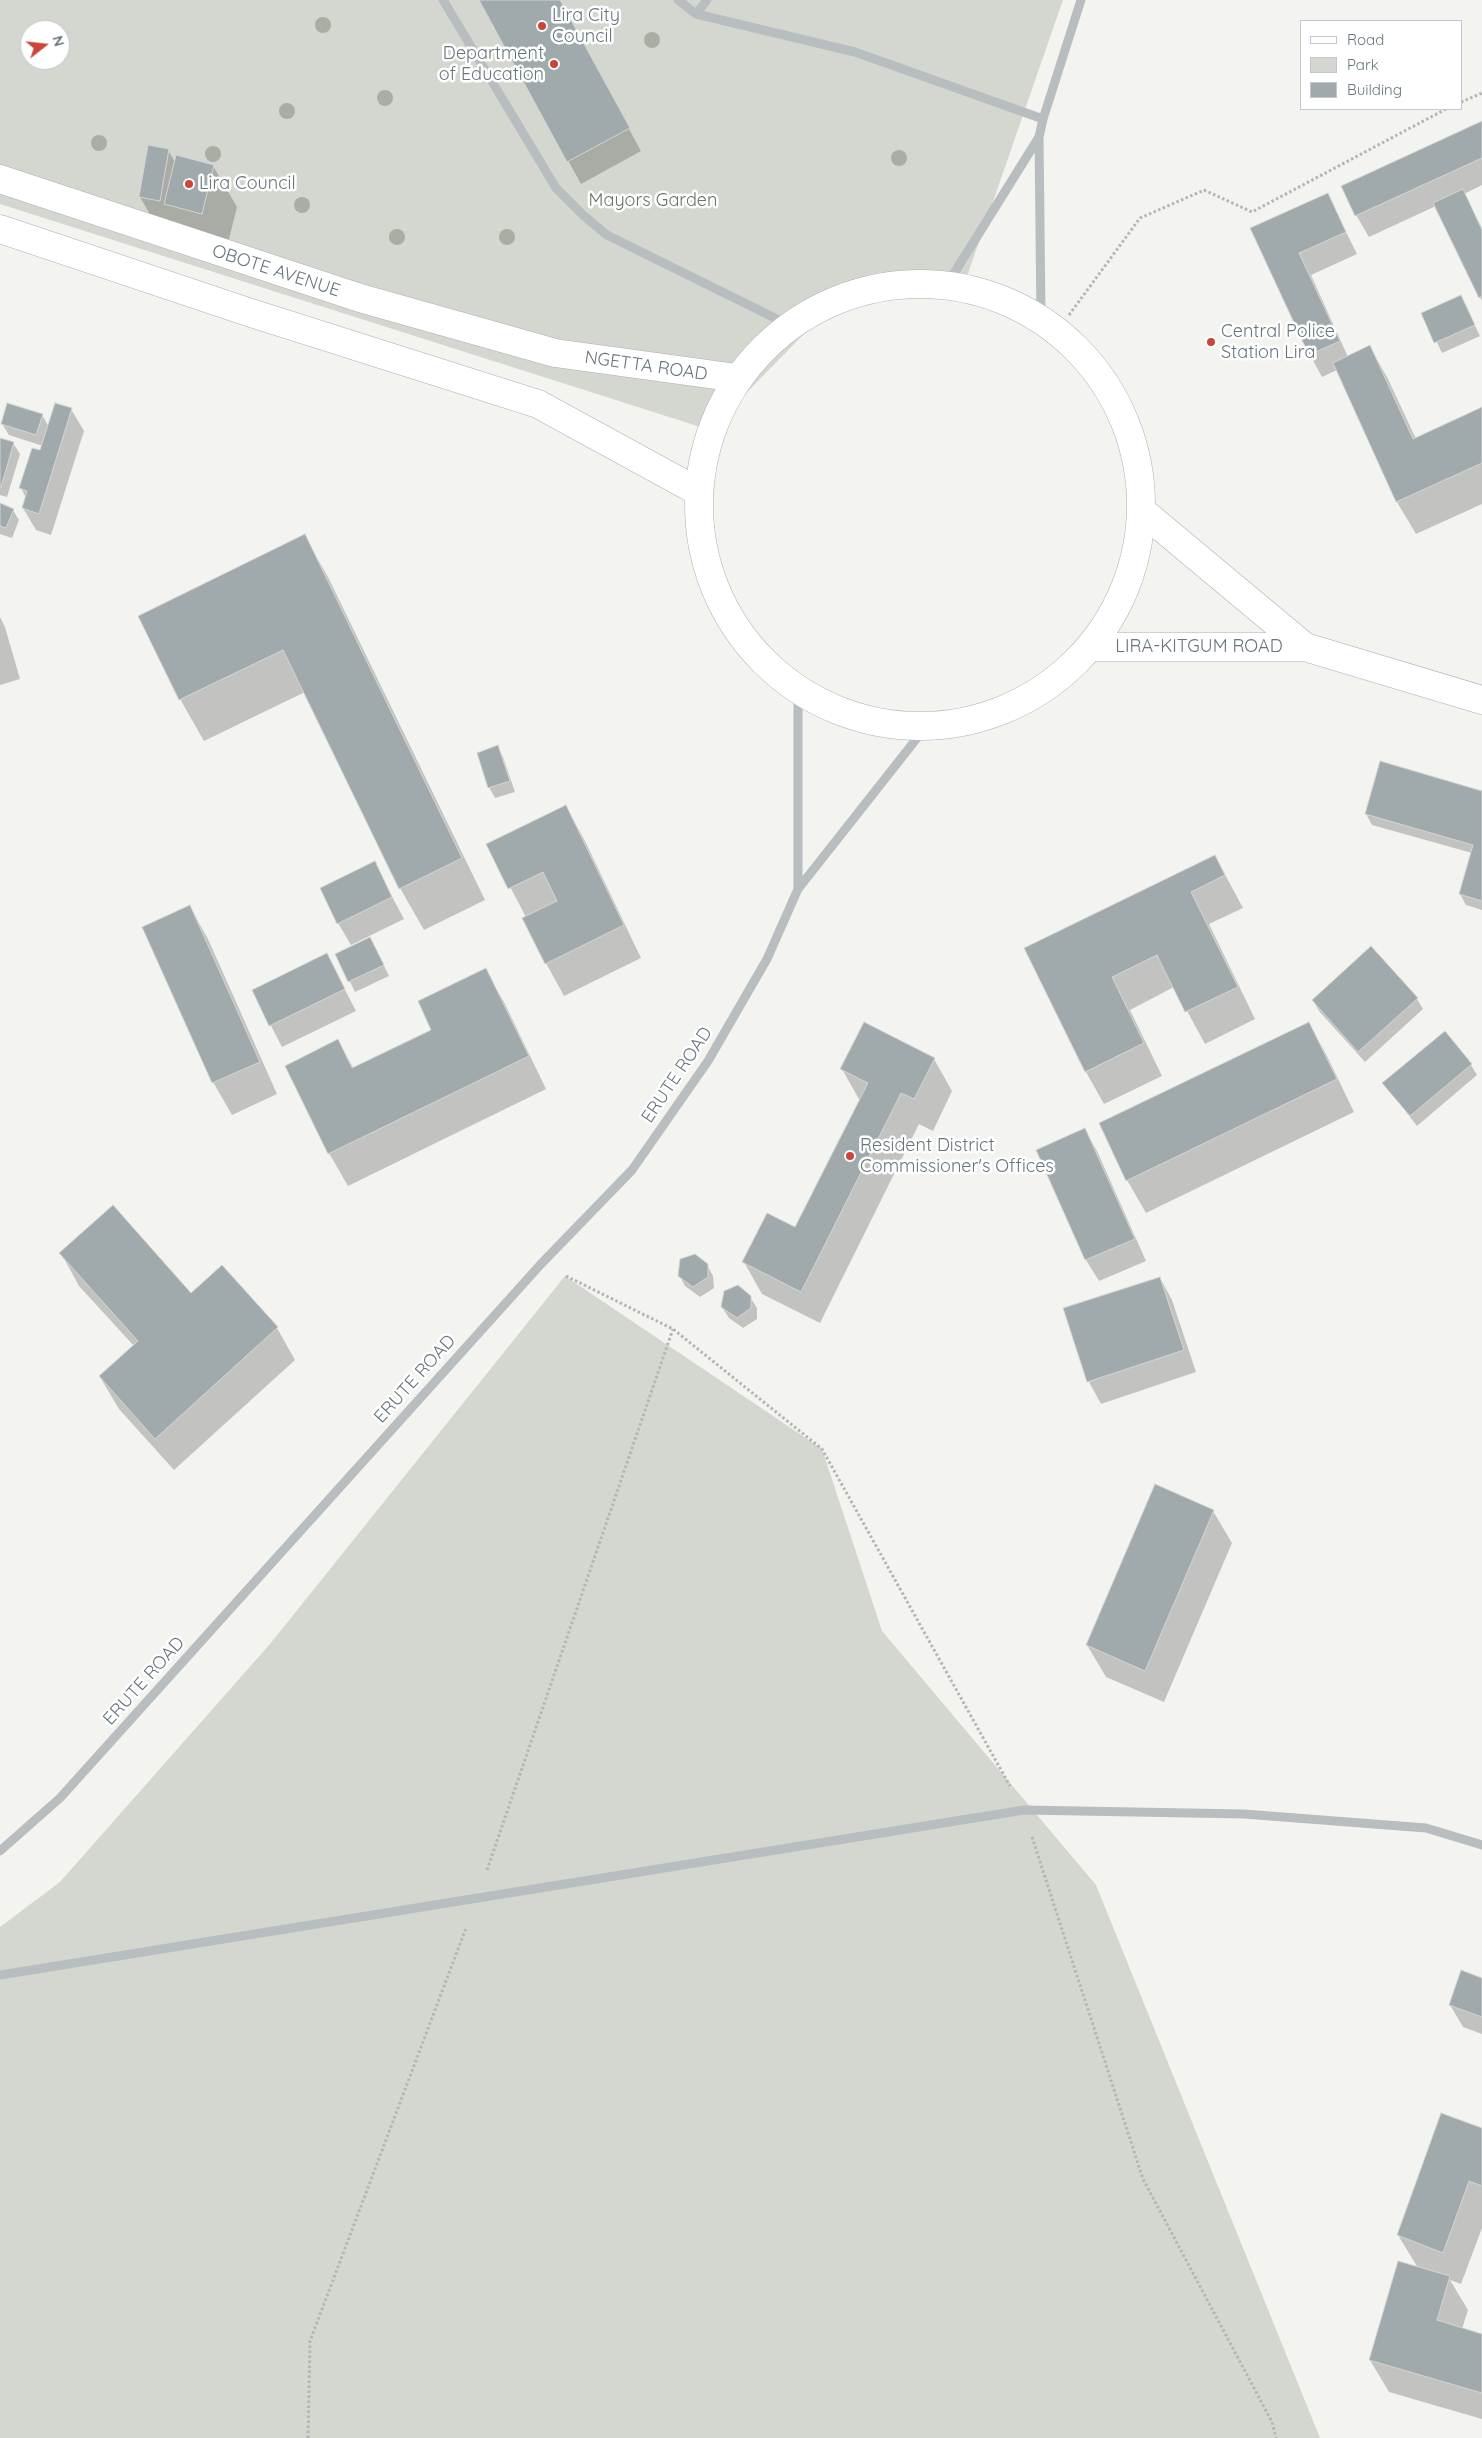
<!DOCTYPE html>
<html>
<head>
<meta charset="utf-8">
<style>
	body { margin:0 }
	#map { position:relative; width:1482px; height:2438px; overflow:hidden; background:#f3f3f0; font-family:Quicksand,sans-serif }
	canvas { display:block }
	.legend { position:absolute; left:1300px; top:20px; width:162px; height:90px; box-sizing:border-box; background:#fff; border:1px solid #c2c8cb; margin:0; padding:6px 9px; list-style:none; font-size:15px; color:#66767d }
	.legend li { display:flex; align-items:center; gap:10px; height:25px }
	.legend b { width:25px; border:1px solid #c2c8cb }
	.north { position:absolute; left:20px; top:20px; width:50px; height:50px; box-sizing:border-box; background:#fff; border:1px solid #c2c8cb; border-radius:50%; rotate:74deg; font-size:14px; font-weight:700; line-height:20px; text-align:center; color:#66767d }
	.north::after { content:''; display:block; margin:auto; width:18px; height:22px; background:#cb4538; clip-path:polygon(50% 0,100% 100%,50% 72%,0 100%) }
</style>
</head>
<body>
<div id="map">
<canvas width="1482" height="2438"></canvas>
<ul class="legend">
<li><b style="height:6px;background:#fff"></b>Road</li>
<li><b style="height:14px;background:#d3d7cf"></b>Park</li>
<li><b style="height:14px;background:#a0a9ac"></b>Building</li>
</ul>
<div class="north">N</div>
</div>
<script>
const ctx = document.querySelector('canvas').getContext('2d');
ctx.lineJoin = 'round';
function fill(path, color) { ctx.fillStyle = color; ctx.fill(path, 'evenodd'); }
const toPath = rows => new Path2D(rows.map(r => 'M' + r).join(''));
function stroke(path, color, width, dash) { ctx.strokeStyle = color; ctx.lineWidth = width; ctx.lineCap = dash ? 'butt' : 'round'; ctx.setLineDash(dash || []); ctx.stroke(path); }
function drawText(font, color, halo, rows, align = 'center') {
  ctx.font = font + ' Quicksand,sans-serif'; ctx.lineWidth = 5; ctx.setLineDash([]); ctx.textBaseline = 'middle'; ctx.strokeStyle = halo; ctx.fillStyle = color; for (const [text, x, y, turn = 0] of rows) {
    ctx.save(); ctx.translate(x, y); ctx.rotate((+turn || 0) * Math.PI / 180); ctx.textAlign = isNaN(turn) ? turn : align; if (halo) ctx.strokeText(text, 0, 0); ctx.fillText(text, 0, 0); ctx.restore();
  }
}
const green = toPath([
	[0,0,1063,0,964,285,842,295,710,430,0,204],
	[30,30,60,30,60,60,30,60],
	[565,1276,822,1449,882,1631,1096,1885,1320,2438,0,2438,0,1927,60,1882,270,1644]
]);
const shadow = toPath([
	[480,0,559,0,641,151,581,184],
	[1482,123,1482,185,1464,194,1482,228,1482,301,1436,206,1369,237,1356,215],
	[168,150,175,162,213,166,237,207,225,255,164,239,140,197],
	[1327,194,1357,254,1311,275,1348,357,1370,347,1388,379,1416,439,1482,408,1482,504,1416,534,1397,502,1337,370,1322,377,1310,355,1252,229],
	[1466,307,1480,336,1442,353,1423,313],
	[71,409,84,431,51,535,36,530,23,508,26,498,21,488,43,446,9,435,2,424,42,415,49,427],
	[0,439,13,443,20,454,7,497,0,495],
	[0,505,13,510,19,520,12,538,0,534],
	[304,535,328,577,485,900,424,930,400,888,305,692,204,741,180,699],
	[0,617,5,627,20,679,0,685],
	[497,747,503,757,515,792,495,798,489,787],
	[1482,792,1482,910,1466,905,1460,894,1472,853,1372,825,1366,814],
	[566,807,584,839,641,958,564,996,546,963,526,917,488,845],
	[1215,856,1243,908,1209,924,1255,1019,1205,1044,1174,987,1130,1010,1162,1076,1104,1104,1086,1072,1026,948],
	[374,863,404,919,351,945,338,923],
	[190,907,208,939,277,1094,232,1115,213,1082],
	[376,949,389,976,355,992,337,955],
	[327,955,356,1011,282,1047,253,991],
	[485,970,504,1002,546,1089,348,1186,329,1153,338,1041,354,1069,433,1030],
	[1417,999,1423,1009,1365,1062,1319,1011,1313,1000],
	[1309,1023,1327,1056,1354,1112,1146,1213,1127,1180],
	[934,1059,952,1091,933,1131,919,1124,820,1323,762,1294,744,1262,796,1229,860,1101,842,1069],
	[1471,1065,1477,1075,1417,1126,1384,1083],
	[1085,1130,1097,1151,1146,1261,1099,1281,1086,1260,1038,1151],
	[61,1253,191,1295,277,1328,295,1360,174,1470,119,1409,100,1377,134,1346,79,1286],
	[707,1265,713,1276,714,1288,700,1297,685,1286,679,1275],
	[1160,1278,1172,1300,1196,1372,1101,1404,1089,1382,1065,1309],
	[750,1297,757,1308,757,1319,743,1328,729,1318,722,1307],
	[1213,1511,1232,1543,1164,1702,1106,1677,1087,1645],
	[1482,1979,1482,2034,1463,2027,1450,2005],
	[1482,2129,1482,2228,1461,2284,1450,2280,1468,2310,1462,2329,1482,2335,1482,2419,1389,2392,1370,2360,1418,2268,1398,2235]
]);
const building = toPath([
	[479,0,560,0,630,128,567,162,479,0],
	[1482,121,1482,158,1355,216,1341,186,1482,121],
	[148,145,169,149,160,201,139,197,148,145],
	[176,155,214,165,202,214,164,204,176,155],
	[1463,189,1482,230,1482,296,1479,298,1433,203,1463,189],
	[1328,193,1346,232,1299,253,1340,341,1309,355,1250,228,1328,193],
	[1461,295,1475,325,1434,343,1421,313,1461,295],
	[1370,345,1413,439,1482,407,1482,463,1396,502,1333,363,1370,345],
	[7,403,43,414,36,435,1,424,7,403],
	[55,403,72,408,39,514,22,508,27,491,19,488,32,448,40,450,55,403],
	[0,438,14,442,1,487,0,486,0,438],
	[0,503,14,509,6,528,0,526,0,503],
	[305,534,462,858,399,889,283,650,179,700,138,616,305,534],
	[498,745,510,781,488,788,477,753,498,745],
	[1380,761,1482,791,1482,901,1459,894,1473,845,1365,814,1380,761],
	[566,805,624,925,545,964,522,918,557,901,543,872,508,889,486,844,566,805],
	[1215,855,1225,875,1191,892,1238,987,1185,1012,1157,955,1112,977,1144,1043,1085,1072,1024,948,1215,855],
	[375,861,392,897,337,924,320,888,375,861],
	[190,905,260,1062,212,1083,142,927,190,905],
	[370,937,384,965,348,982,335,954,370,937],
	[1371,946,1418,998,1358,1052,1312,1000,1371,946],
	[327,953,345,989,269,1026,252,990,327,953],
	[486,968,529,1056,328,1154,285,1066,338,1039,352,1068,431,1030,418,1001,486,968],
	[864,1022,935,1058,914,1099,901,1093,801,1292,742,1262,767,1213,795,1227,868,1083,840,1069,864,1022],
	[1309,1022,1337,1079,1126,1181,1099,1123,1309,1022],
	[1445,1031,1472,1064,1410,1116,1382,1083,1445,1031],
	[1085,1128,1135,1239,1085,1260,1036,1150,1085,1128],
	[113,1205,191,1293,222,1265,278,1327,155,1439,99,1376,138,1341,59,1253,113,1205],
	[695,1254,708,1264,708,1277,693,1287,678,1276,680,1259,695,1254],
	[1160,1277,1184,1350,1087,1382,1063,1308,1160,1277],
	[738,1285,751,1296,751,1308,737,1318,721,1307,724,1291,738,1285],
	[1155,1484,1214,1510,1145,1671,1086,1645,1155,1484],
	[1461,1970,1482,1978,1482,2017,1449,2005,1461,1970],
	[1441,2113,1482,2128,1482,2186,1469,2181,1443,2253,1397,2235,1441,2113],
	[1398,2261,1450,2276,1437,2320,1482,2334,1482,2393,1369,2360,1398,2261]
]);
const path = toPath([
	[1461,102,1482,93],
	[1069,315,1140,218,1204,190,1252,212,1446,109],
	[566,1276,673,1329,822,1449,1010,1786],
	[1032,1837,1143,2179,1272,2422,1276,2438],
	[487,1870,673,1329],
	[308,2438,310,2341,466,1928]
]);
const minor = toPath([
	[443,0,556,188,583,215,607,235,789,325],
	[678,0,696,14,855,52,1043,119],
	[696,14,707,0],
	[948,283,1039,137],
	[1041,318,1039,137,1043,119,1081,0],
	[798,690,798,889],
	[0,1851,60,1798,541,1264,632,1170,708,1061,767,959,798,889,925,728],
	[0,1975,1024,1810,1244,1814,1426,1828,1482,1845]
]);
const major = toPath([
	[0,179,360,298,555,353,737,378],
	[0,229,248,312,538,404,699,492],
	'699 505a221 221 0 1 1 442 0a221 221 0 1 1-442 0Z',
	[1142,511,1305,647],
	[1092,647,1305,647,1482,700]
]);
const trees = [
	[323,25],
	[652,40],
	[385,98],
	[287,111],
	[99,143],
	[213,154],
	[899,158],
	[302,205],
	[397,237],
	[507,237]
];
const markers = [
	[542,26,5,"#cb4538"],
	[554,64,5,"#cb4538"],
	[189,184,5,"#cb4538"],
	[1211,342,5,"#cb4538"],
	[850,1156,5,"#cb4538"]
];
const poiNames = [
	["Lira City",552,16],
	["Council",552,37],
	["Department",544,54,"right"],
	["of Education",544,75,"right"],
	["Lira Council",199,184],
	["Central Police",1221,332],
	["Station Lira",1221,353],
	["Resident District",860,1146],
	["Commissioner's Offices",860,1167]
];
const parkNames = [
	["Mayors Garden",653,201]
];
const streetNames = [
	["OBOTE AVENUE",276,271,18],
	["NGETTA ROAD",646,366,8],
	["LIRA-KITGUM ROAD",1199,647],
	["ERUTE ROAD",677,1075,-56],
	["ERUTE ROAD",415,1379,-48],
	["ERUTE ROAD",144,1681,-48]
];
fill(green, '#d3d7cf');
fill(shadow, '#0003');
fill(building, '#a0a9ac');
stroke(building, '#d4d4d2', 1);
stroke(major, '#acb1b3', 29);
stroke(path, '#b2b6b8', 3, [2.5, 2.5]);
stroke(minor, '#b8bdbf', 9);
stroke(major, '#fff', 28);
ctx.fillStyle = '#a8aea3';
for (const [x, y] of trees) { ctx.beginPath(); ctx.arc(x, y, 8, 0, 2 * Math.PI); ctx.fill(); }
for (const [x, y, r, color] of markers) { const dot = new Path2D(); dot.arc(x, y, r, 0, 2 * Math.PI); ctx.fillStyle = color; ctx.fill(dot); stroke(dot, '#fff', 2); }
drawText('18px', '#66767d', '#fff', poiNames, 'left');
drawText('18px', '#6a7564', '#fff', parkNames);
drawText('18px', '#66767d', '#fff', streetNames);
</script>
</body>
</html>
